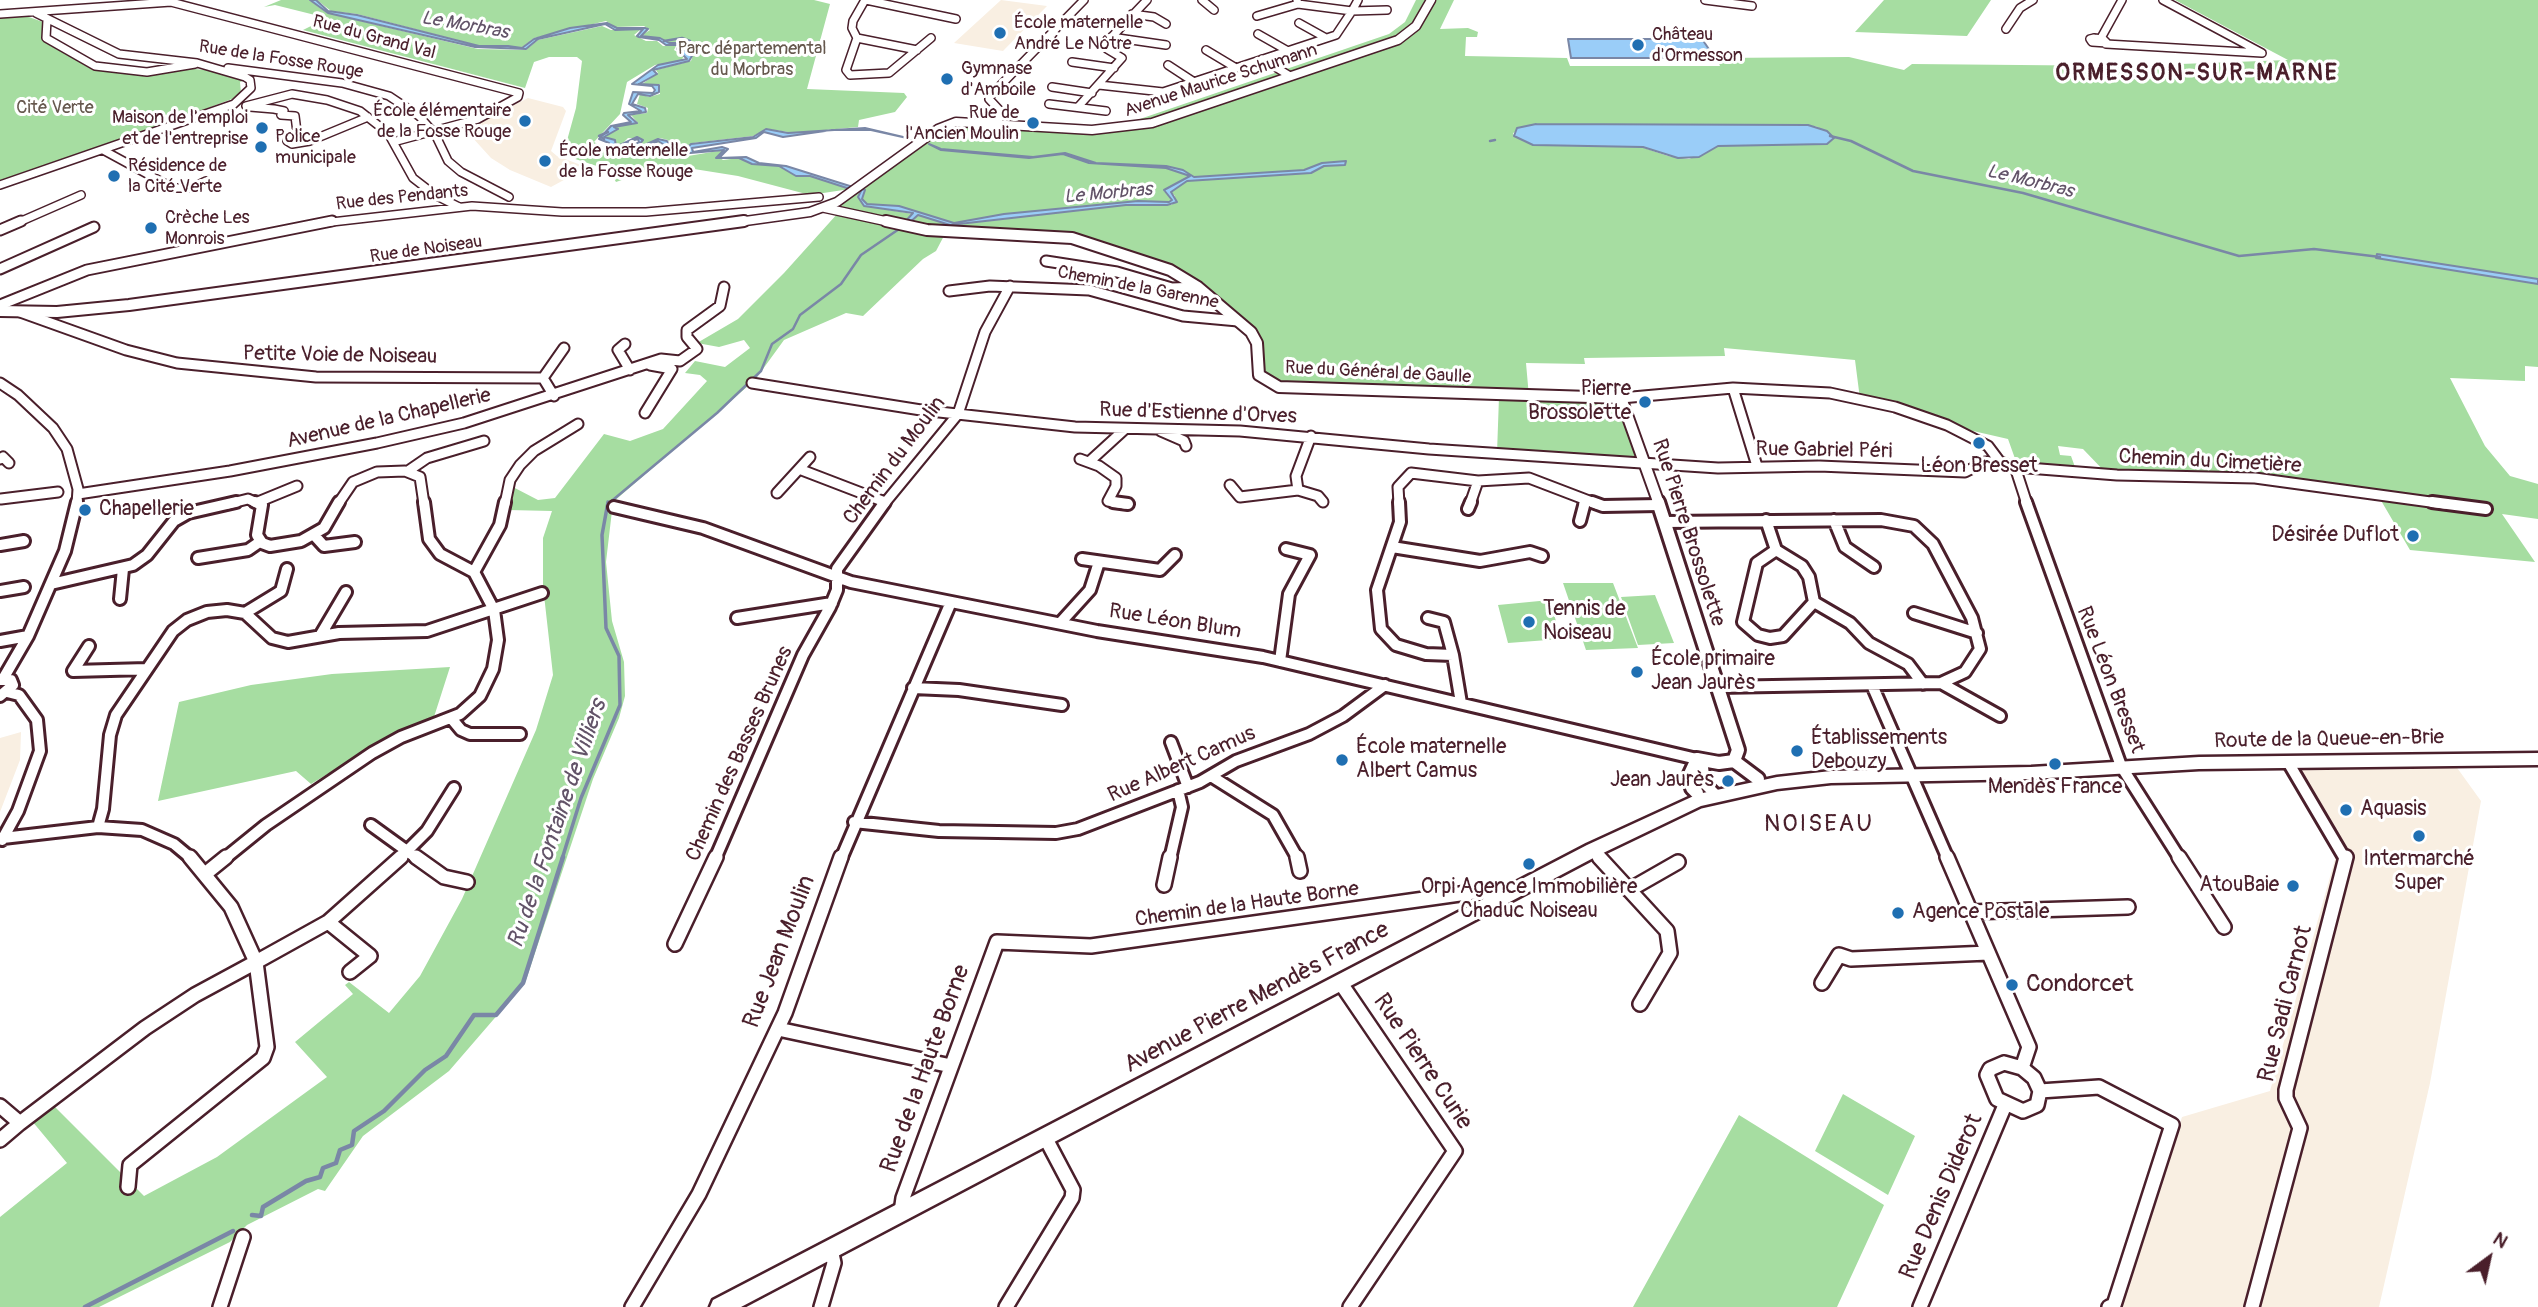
<!DOCTYPE html>
<html>
<head>
<meta charset="utf-8">
<style>
	body { margin:0 }
	#map { position:relative; width:2538px; height:1307px; overflow:hidden; background:#fff; font-family:Pangolin,sans-serif }
	canvas { display:block }
	.north { position:absolute; left:2454px; top:1223px; width:70px; height:70px; -webkit-text-stroke:5px #fff; paint-order:stroke; rotate:33deg; font-size:19px; font-weight:700; line-height:28px; text-align:center; color:#4a1f2b }
	.north::after { content:''; display:block; margin:auto; width:24px; height:32px; background:#4a1f2b; clip-path:polygon(50% 0,100% 100%,50% 72%,0 100%) }
</style>
</head>
<body>
<div id="map">
<canvas width="2538" height="1307"></canvas>
<div class="north">N</div>
</div>
<script>
const ctx = document.querySelector('canvas').getContext('2d');
ctx.lineJoin = 'round';
function fill(path, color) { ctx.fillStyle = color; ctx.fill(path, 'evenodd'); }
const toPath = rows => new Path2D(rows.map(r => 'M' + r).join(''));
function stroke(path, color, width, dash) { ctx.strokeStyle = color; ctx.lineWidth = width; ctx.lineCap = dash ? 'butt' : 'round'; ctx.setLineDash(dash || []); ctx.stroke(path); }
function drawText(font, color, halo, rows, align = 'center') {
  ctx.font = font + ' Pangolin,sans-serif'; ctx.lineWidth = 6; ctx.setLineDash([]); ctx.textBaseline = 'middle'; ctx.strokeStyle = halo; ctx.fillStyle = color; for (const [text, x, y, turn = 0] of rows) {
    ctx.save(); ctx.translate(x, y); ctx.rotate((+turn || 0) * Math.PI / 180); ctx.textAlign = isNaN(turn) ? turn : align; if (halo) ctx.strokeText(text, 0, 0); ctx.fillText(text, 0, 0); ctx.restore();
  }
}
const built = toPath([
	[1001,0,1047,6,1003,51,954,43],
	[528,98,563,107,566,111,551,151,557,156,581,165,568,172,573,175,551,187,510,170,491,158,471,136,469,129,473,126],
	[21,732,20,760,0,812,0,738],
	[2274,756,2450,758,2481,801,2430,1083,2379,1307,2121,1307,2182,1117,2270,1091,2337,852]
]);
const green = toPath([
	[281,0,309,0,327,13,478,49,526,50,538,40,602,26,611,30,640,30,634,35,646,41,657,41,663,46,676,46,674,50,684,56,681,61,655,65,627,82,620,114,594,142,615,153,629,148,644,151,658,142,671,153,688,156,724,150,726,150,717,156,723,160,739,158,752,164,779,166,850,189,810,195,738,176,694,169,656,168,616,182,609,170,563,155,576,108,582,61,577,57,549,57,534,62,525,88,303,30,327,18,275,5,264,7],
	[317,0,814,0,830,4,807,89,904,93,907,97,895,112,859,120,858,127,795,133,767,129,753,136,693,143,683,151,675,150,668,140,660,138,642,147,639,145,644,139,628,138,620,146,615,144,615,140,604,137,618,129,614,127,638,123,631,115,647,113,648,108,637,104,640,94,649,97,660,94,660,84,642,84,658,73,656,70,691,61,693,55,684,48,690,43,671,43,642,35,650,30,644,26,615,27,606,21,534,38,521,48,480,46,357,14,331,11],
	[1416,0,1454,0,1440,29,1468,28,1478,32,1477,37,1466,37,1465,56,1567,58,1570,66,1720,66,1717,58,1849,57,1904,70,1912,64,2127,66,2288,60,2175,0,2538,0,2538,367,2525,366,2525,381,2450,378,2485,446,2510,476,2538,484,2538,519,2502,514,2535,562,2410,550,2376,492,2255,478,2107,474,2083,449,2058,446,2060,455,2071,456,2075,467,2018,467,2008,439,1947,425,1860,399,1855,360,1724,348,1725,356,1584,358,1585,364,1526,363,1529,397,1621,398,1645,461,1497,453,1499,397,1300,389,1265,381,1251,332,1182,276,1095,244,946,232,936,251,923,259,863,316,846,313,784,340,755,380,613,502,606,562,612,621,624,662,625,696,619,718,593,779,525,983,449,1071,363,1136,325,1191,318,1189,247,1225,230,1242,99,1307,0,1307,0,1217,67,1163,32,1121,53,1105,144,1196,217,1157,327,1077,295,1042,353,994,345,985,349,982,389,1013,420,976,462,899,536,730,553,675,543,586,543,538,552,511,508,510,511,486,538,500,555,498,604,434,630,441,663,429,707,381,700,375,685,373,695,361,725,367,750,348,744,340,719,347,697,343,738,319,784,273,838,213,825,208,947,125,1087,126,1134,121,1389,34,1405,22],
	[1536,124,1808,125,1818,127,1827,144,1718,146,1689,159,1668,156,1638,146,1533,145,1514,136,1513,133],
	[1318,165,1345,165,1324,166,1315,171,1187,181,1171,192,1175,196,1172,205,1126,205,954,225,917,215,908,224,904,222,913,214,864,206,858,197,865,190,862,199,868,205,899,206,954,223,1004,214,1138,201,1169,202,1172,200,1164,191,1191,177,1184,172,1194,177,1304,170],
	[1884,0,1991,0,1967,36,1855,32],
	[0,16,26,16,43,22,45,39,100,71,135,74,185,68,215,71,245,80,240,82,241,93,232,99,71,159,0,181],
	[1563,583,1613,583,1638,648,1586,650],
	[1655,595,1674,643,1638,645,1621,597],
	[1550,600,1561,639,1508,643,1498,605],
	[450,667,433,720,382,741,311,784,296,771,158,801,179,702,251,685,332,674],
	[1843,1094,1915,1136,1888,1195,1815,1151],
	[1739,1115,1884,1205,1837,1307,1633,1307]
]);
const water = toPath([
	[310,0,316,0,328,11,357,15,479,46,508,46,522,48,534,39,570,28,607,23,617,28,645,28,648,29,641,36,660,38,669,43,689,43,683,49,692,56,689,61,653,70,657,74,639,84,659,85,659,92,650,96,638,94,632,104,645,108,646,112,628,115,637,123,614,127,618,129,604,137,615,140,616,147,637,137,643,140,638,146,640,147,658,139,667,141,673,150,683,152,691,144,753,137,766,129,788,133,865,128,916,140,871,130,832,130,783,137,764,132,756,138,692,148,693,152,722,147,728,149,719,158,746,157,759,163,786,166,853,187,850,189,810,176,796,176,779,166,752,164,739,158,716,158,724,150,679,154,658,141,641,150,632,146,639,142,638,139,631,141,623,149,613,150,609,143,599,139,611,126,631,122,623,115,624,113,641,111,629,104,633,92,653,93,655,90,652,86,632,84,658,65,687,59,677,49,679,45,666,45,659,40,639,37,637,36,643,29,615,30,605,24,538,39,526,49,475,47,328,13,310,0],
	[1568,39,1702,39,1715,58,1571,58,1568,39],
	[1536,124,1808,125,1827,131,1834,138,1827,144,1718,146,1699,157,1678,158,1643,147,1533,145,1514,136,1517,128,1536,124],
	[929,144,941,149,1033,157,1065,153,1096,163,1166,166,1183,170,1194,177,1304,170,1322,163,1346,161,1345,165,1324,166,1311,173,1187,181,1171,192,1177,202,1167,205,1126,205,950,225,918,215,908,224,904,223,913,213,864,206,858,197,862,189,865,190,862,199,867,204,899,206,954,223,1004,214,1138,201,1169,202,1172,200,1164,190,1190,176,1166,168,1089,163,1063,154,1029,158,941,150,929,144],
	[2377,254,2538,279,2538,284,2376,258,2377,254]
]);
const streamFar2 = toPath([
	[664,41,682,38,690,41,691,55],
	[1830,136,1851,141,1913,171,2023,193,2239,256,2314,249,2380,257],
	[604,139,599,136,608,132],
	[1490,141,1495,140],
	[608,504,717,413,761,371,772,344,793,329,800,315,841,284,861,255,902,227]
]);
const streamFar1 = toPath([
	[562,859,581,798,620,705,619,656,606,628,602,535,608,502]
]);
const stream = toPath([
	[252,1215,261,1216,263,1207,306,1181,320,1177,323,1168,336,1163,340,1150,352,1145,354,1131,384,1111,425,1070,446,1056,474,1015,496,1015,523,983,563,857],
	[85,1307,233,1231]
]);
const minorFar3 = toPath([
	[865,0,853,21,852,28,857,38,846,70,850,75,889,73,931,38],
	[866,0,956,19],
	[1202,0,1214,10],
	[1358,0,1352,11,1387,10],
	[1705,0,1752,6],
	[0,14,171,2,519,93,518,97,478,119,393,142],
	[1132,14,1154,17,1166,24],
	[1257,16,1298,4],
	[47,20,46,38,95,66,147,72,195,64],
	[1299,23,1326,38],
	[2006,29,2020,8,2033,0],
	[1258,34,1288,51],
	[1111,37,1166,45],
	[857,38,917,50],
	[2094,38,2103,39,2107,43,2092,42,2090,39,2094,38],
	[2101,38,2122,0],
	[2106,44,2262,53,2163,0],
	[1206,50,1236,68],
	[1262,59,1290,76],
	[1072,62,1114,68],
	[1168,65,1194,82],
	[228,68,342,83,389,96,419,116,435,134,448,161,461,172,509,197],
	[1099,85,1163,92,1336,35,1352,11,1298,4,1297,0],
	[1052,87,1092,93],
	[1049,104,1106,111],
	[246,106,292,94,327,100,360,111,388,133,413,178,435,195,459,207],
	[250,107,274,109,284,111,281,115,295,116,297,132,287,141,292,144,310,141,368,117],
	[1078,107,1122,58,1107,49,1105,44,1147,0],
	[997,122,1003,114,989,99,991,95,1084,0],
	[103,150,173,188,191,188,206,181],
	[0,185,234,104,251,88,250,80,245,77,197,63,119,54,36,13],
	[17,223,81,195],
	[323,223,472,206,562,212,646,212,819,197]
]);
const minorFar2 = toPath([
	[0,230,21,221],
	[1046,261,1117,272,1172,288,1198,287],
	[0,269,94,227],
	[949,291,990,286,1089,290,1183,316,1238,321],
	[0,305,87,270,332,221],
	[20,312,126,350,177,363,316,377,543,378,554,396],
	[625,344,618,350,630,370],
	[543,378,564,348],
	[0,383,18,395,53,428,67,449,78,489,77,504],
	[752,383,921,410,1075,427,1240,431,1429,449,1718,468,1819,466,1965,472,1985,462,2000,462,2015,467,2117,475,2255,478,2445,504],
	[1733,388,1757,466],
	[1621,398,1733,388,1830,393,1895,407,1947,425,1988,446,2000,462],
	[645,413,672,369,650,365],
	[1161,431,1184,441,1186,446],
	[0,459,3,457,9,463],
	[1080,459,1099,466,1116,478,1116,486,1108,501,1125,504],
	[1090,461,1125,429],
	[2015,467,2027,504],
	[799,469,885,502],
	[408,471,427,458,484,441],
	[1230,485,1240,497,1298,490,1318,496,1323,502],
	[1298,490,1296,476,1311,436],
	[777,493,810,457],
	[78,494,230,471,377,443,464,423,661,359,680,361,697,349,687,337,687,330,720,306,724,287],
	[1,499,58,492],
	[258,502,297,486],
	[228,504,248,499,259,504],
	[338,504,353,482,377,472,405,471,420,477,424,504],
	[505,504,510,480,520,465,534,451,578,424],
	[884,504,958,414,985,332,1010,286],
	[1399,504,1398,487,1411,473,1478,481,1529,478,1597,504],
	[1470,504,1478,481],
	[1584,504,1585,501]
]);
const minorFar1 = toPath([
	[255,502,262,505,257,535,262,543,270,546,301,541,324,528,339,502],
	[1113,502,1128,504],
	[1399,502,1400,522,1377,590,1381,629,1396,645,1426,654,1453,655,1461,703],
	[1592,502,1603,506,1659,505],
	[2026,502,2121,766,2180,859],
	[2432,502,2486,509],
	[614,507,703,528,851,582,1097,631,1263,657,1697,759,1703,767,1705,784,1717,796],
	[1468,509,1471,502],
	[1766,520,1776,550],
	[1834,520,1845,547,1874,567],
	[1580,521,1585,502],
	[1664,522,1881,520,1914,526,1933,544,1972,618,1980,649,1965,672,1941,683,1717,687],
	[314,535,324,546,355,542],
	[0,545,24,541],
	[1392,547,1480,561,1530,552,1542,556],
	[1776,550,1757,563,1743,622,1758,635,1770,638,1783,636,1814,602],
	[1776,550,1802,566,1809,577,1814,602],
	[198,558,248,550,261,541],
	[1082,559,1160,570,1175,555],
	[474,572,500,525,505,502],
	[51,584,133,565,147,555,174,521,188,513,236,502],
	[0,591,24,587],
	[120,599,123,569],
	[1814,602,1850,623,1869,643,1908,664,1923,684],
	[245,613,281,591,287,569],
	[1914,613,1977,633],
	[737,618,832,603],
	[1428,618,1444,622,1453,655],
	[1061,622,1090,590,1099,562],
	[320,636,346,592],
	[0,641,28,636],
	[89,646,73,671,147,669],
	[1280,661,1289,594,1310,555,1286,549],
	[3,679,28,636,65,551,77,502],
	[0,680,11,680,13,685,0,696],
	[1941,683,2000,716],
	[1872,685,1948,859],
	[913,688,959,690,1062,705],
	[451,718,461,730,470,734,520,734],
	[1171,742,1188,787],
	[2288,762,2345,859],
	[1211,776,1273,815,1298,859],
	[854,822,939,831,1056,833,1078,829,1200,782,1236,761,1309,734,1343,716,1385,685],
	[371,825,418,859],
	[98,827,103,809,110,735,116,715,173,631,187,620,207,612,227,610,245,613,272,638,288,642,339,633,427,631,542,593],
	[3,838,98,827,142,830,174,844,192,859],
	[2,840,18,811,40,751,37,720,19,695,7,692],
	[1593,850,1601,859],
	[224,859,266,825,372,753,401,737,460,714,480,696,493,669,498,640,494,610,474,572,440,554,429,539,424,502],
	[399,859,427,831,454,788],
	[715,859,803,655,830,607,837,590,837,569,885,502],
	[841,859,951,602],
	[1170,859,1182,807,1178,790]
]);
const minor = toPath([
	[416,857,444,877,467,882],
	[1297,857,1300,871],
	[1599,857,1667,931,1670,953,1640,1004],
	[1947,857,2029,1047,2022,1068],
	[2179,857,2224,927],
	[205,874,226,857],
	[1164,885,1170,857],
	[1629,890,1678,862],
	[1970,912,2128,907],
	[328,922,370,956,350,972],
	[675,944,716,857],
	[1340,982,1455,1151,1350,1307],
	[1822,983,1839,955,1851,959,1988,953],
	[778,1029,951,1066],
	[2004,1063,2022,1068,2034,1078,2040,1091,2037,1105,2023,1111,1997,1099,1987,1075,1990,1069,2004,1063],
	[2040,1091,2099,1087,2172,1125,2114,1305,2109,1307],
	[0,1106,20,1123,145,1028,195,995,256,962,231,907,190,857],
	[0,1140,20,1123],
	[128,1187,130,1165,263,1058,267,1047,256,962,328,922,401,857],
	[901,1212,903,1198,997,942,1091,946,1481,891,1501,898],
	[220,1307,243,1237],
	[632,1307,699,1194,785,1013,841,857],
	[821,1307,834,1263,831,1249],
	[1006,1307,1072,1198,1073,1190,1045,1137],
	[1920,1307,2005,1105],
	[2252,1307,2300,1128,2286,1098,2286,1090,2346,857]
]);
const tertiaryFar2 = toPath([
	[825,208,894,223],
	[731,223,810,212,837,202,938,129,956,122,1092,130,1152,123,1398,40,1416,26,1431,0]
]);
const tertiaryFar1 = toPath([
	[886,221,927,230,1072,238,1170,270,1198,287,1251,332,1257,343,1259,375,1279,387,1621,398,1659,504],
	[0,311,57,312,129,305,744,221]
]);
const tertiary = toPath([
	[1658,502,1738,750,1734,761],
	[1734,761,1758,779],
	[1697,793,1692,788,1690,774,1697,759,1719,763,1734,761]
]);
const secondary = toPath([
	[2538,753,2538,765,2199,769,2031,779,1831,783,1777,789,1701,806,1599,855,741,1307,710,1307,713,1300,1587,845,1698,794,1777,777,1831,771,2031,767,2199,757,2538,753]
]);
const markers = [
	[1000,33,7,"#1f6fb2"],
	[1638,45,7,"#1f6fb2"],
	[947,79,7,"#1f6fb2"],
	[525,121,7,"#1f6fb2"],
	[1033,123,7,"#1f6fb2"],
	[262,128,7,"#1f6fb2"],
	[261,147,7,"#1f6fb2"],
	[545,161,7,"#1f6fb2"],
	[114,176,7,"#1f6fb2"],
	[151,228,7,"#1f6fb2"],
	[1645,402,7,"#1f6fb2"],
	[1979,443,7,"#1f6fb2"],
	[85,510,7,"#1f6fb2"],
	[2413,536,7,"#1f6fb2"],
	[1529,622,7,"#1f6fb2"],
	[1637,672,7,"#1f6fb2"],
	[1797,751,7,"#1f6fb2"],
	[1342,760,7,"#1f6fb2"],
	[2055,764,7,"#1f6fb2"],
	[1728,781,7,"#1f6fb2"],
	[2346,810,7,"#1f6fb2"],
	[2419,836,7,"#1f6fb2"],
	[1529,864,7,"#1f6fb2"],
	[2293,886,7,"#1f6fb2"],
	[1898,913,7,"#1f6fb2"],
	[2012,985,7,"#1f6fb2"]
];
const farPoinames = [
	["École maternelle",1014,23],
	["André Le Nôtre",1014,44],
	["Château",1652,35],
	["d'Ormesson",1652,56],
	["Gymnase",961,69],
	["d'Amboile",961,90],
	["École élémentaire",511,111,"right"],
	["de la Fosse Rouge",511,132,"right"],
	["Rue de",1019,113,"right"],
	["l'Ancien Moulin",1019,134,"right"],
	["Maison de l'emploi",248,118,"right"],
	["et de l'entreprise",248,139,"right"],
	["Police",275,137],
	["municipale",275,158],
	["École maternelle",559,151],
	["de la Fosse Rouge",559,172],
	["Résidence de",128,166],
	["la Cité Verte",128,187],
	["Crèche Les",165,218],
	["Monrois",165,239]
];
const farStreetnames = [
	["Rue du Grand Val",374,38,15],
	["Rue de la Fosse Rouge",281,60,9],
	["Avenue Maurice Schumann",1221,81,-18],
	["Rue des Pendants",402,198,-6],
	["Rue de Noiseau",426,250,-8],
	["Chemin de la Garenne",1138,288,11],
	["Rue du Général de Gaulle",1378,373,3]
];
const farParknames = [
	["Parc départemental",752,49],
	["du Morbras",752,70],
	["Cité Verte",55,108]
];
const farWaternames = [
	["Le Morbras",465,26,10],
	["Le Morbras",2030,182,14],
	["Le Morbras",1108,194,-5]
];
const streetNames = [
	["Petite Voie de Noiseau",340,356,1],
	["Rue d'Estienne d'Orves",1198,414,2],
	["Avenue de la Chapellerie",389,419,-13],
	["Rue Gabriel Péri",1824,451,1],
	["Chemin du Moulin",895,461,-53],
	["Chemin du Cimetière",2210,462,3],
	["Rue Pierre Brossolette",1688,533,72],
	["Rue Léon Blum",1175,622,9],
	["Rue Léon Bresset",2110,680,69],
	["Route de la Queue-en-Brie",2329,740,-1],
	["Chemin des Basses Brunes",740,754,-66],
	["Rue Albert Camus",1182,765,-24],
	["Chemin de la Haute Borne",1247,905,-8]
];
const poiNames = [
	["Pierre",1631,390,"right"],
	["Brossolette",1631,414,"right"],
	["Léon Bresset",1979,467,"center"],
	["Chapellerie",99,510],
	["Désirée Duflot",2399,536,"right"],
	["Tennis de",1543,610],
	["Noiseau",1543,634],
	["École primaire",1651,660],
	["Jean Jaurès",1651,684],
	["Établissements",1811,739],
	["Debouzy",1811,763],
	["École maternelle",1356,748],
	["Albert Camus",1356,772],
	["Jean Jaurès",1714,781,"right"],
	["Mendès France",2055,788,"center"],
	["Aquasis",2360,810],
	["Intermarché",2419,860,"center"],
	["Super",2419,884,"center"],
	["AtouBaie",2279,886,"right"],
	["Orpi Agence Immobilière",1529,888,"center"],
	["Chaduc Noiseau",1529,912,"center"],
	["Agence Postale",1912,913]
];
const farDistrictnames = [
	["ORMESSON-SUR-MARNE",2197,74]
];
const waterNames = [
	["Ru de la Fontaine de Villiers",558,824,-71]
];
const quarterNames = [
	["NOISEAU",1819,825]
];
const nearStreetnames = [
	["Rue Jean Moulin",780,952,-69],
	["Avenue Pierre Mendès France",1257,998,-28],
	["Rue Sadi Carnot",2286,1004,-76],
	["Rue Pierre Curie",1422,1062,56],
	["Rue de la Haute Borne",926,1069,-70],
	["Rue Denis Diderot",1942,1197,-67]
];
const nearPoinames = [
	["Condorcet",2026,985]
];
fill(built, '#f9efe2');
fill(green, '#a6dda1');
fill(water, '#9acdf8');
stroke(water, '#7a87a6', 2);
stroke(streamFar2, '#7a87a6', 2.5);
stroke(streamFar1, '#7a87a6', 3.5);
stroke(stream, '#7a87a6', 4.5);
stroke(minorFar3, '#4a1f2b', 10);
stroke(minorFar2, '#4a1f2b', 13);
stroke(minorFar1, '#4a1f2b', 16);
stroke(minor, '#4a1f2b', 18);
stroke(tertiaryFar2, '#4a1f2b', 11);
stroke(tertiaryFar1, '#4a1f2b', 14);
stroke(tertiary, '#4a1f2b', 18);
stroke(secondary, '#4a1f2b', 5);
stroke(minorFar3, '#fff', 7);
stroke(minorFar2, '#fff', 9);
stroke(minorFar1, '#fff', 10);
stroke(minor, '#fff', 13);
stroke(tertiaryFar2, '#fff', 8);
stroke(tertiaryFar1, '#fff', 10);
stroke(tertiary, '#fff', 12);
fill(secondary, '#fff');
for (const [x, y, r, color] of markers) { const dot = new Path2D(); dot.arc(x, y, r, 0, 2 * Math.PI); ctx.fillStyle = color; ctx.fill(dot); stroke(dot, '#fff', 2.5); }
drawText('18px', '#4a1f2b', '#fff', farPoinames, 'left');
drawText('18px', '#4a1f2b', '#fff', farStreetnames);
drawText('18px', '#66584e', '#fff', farParknames);
drawText('italic 19px', '#625368', '#fff', farWaternames);
drawText('21px', '#4a1f2b', '#fff', streetNames);
drawText('21px', '#4a1f2b', '#fff', poiNames, 'left');
ctx.letterSpacing = '2px';
drawText('bold 23px', '#4a1f2b', '#fff', farDistrictnames);
ctx.letterSpacing = '0px';
drawText('italic 23px', '#625368', '#fff', waterNames);
ctx.letterSpacing = '2px';
drawText('24px', '#4a1f2b', '#fff', quarterNames);
ctx.letterSpacing = '0px';
drawText('24px', '#4a1f2b', '#fff', nearStreetnames);
drawText('24px', '#4a1f2b', '#fff', nearPoinames, 'left');
</script>
</body>
</html>
